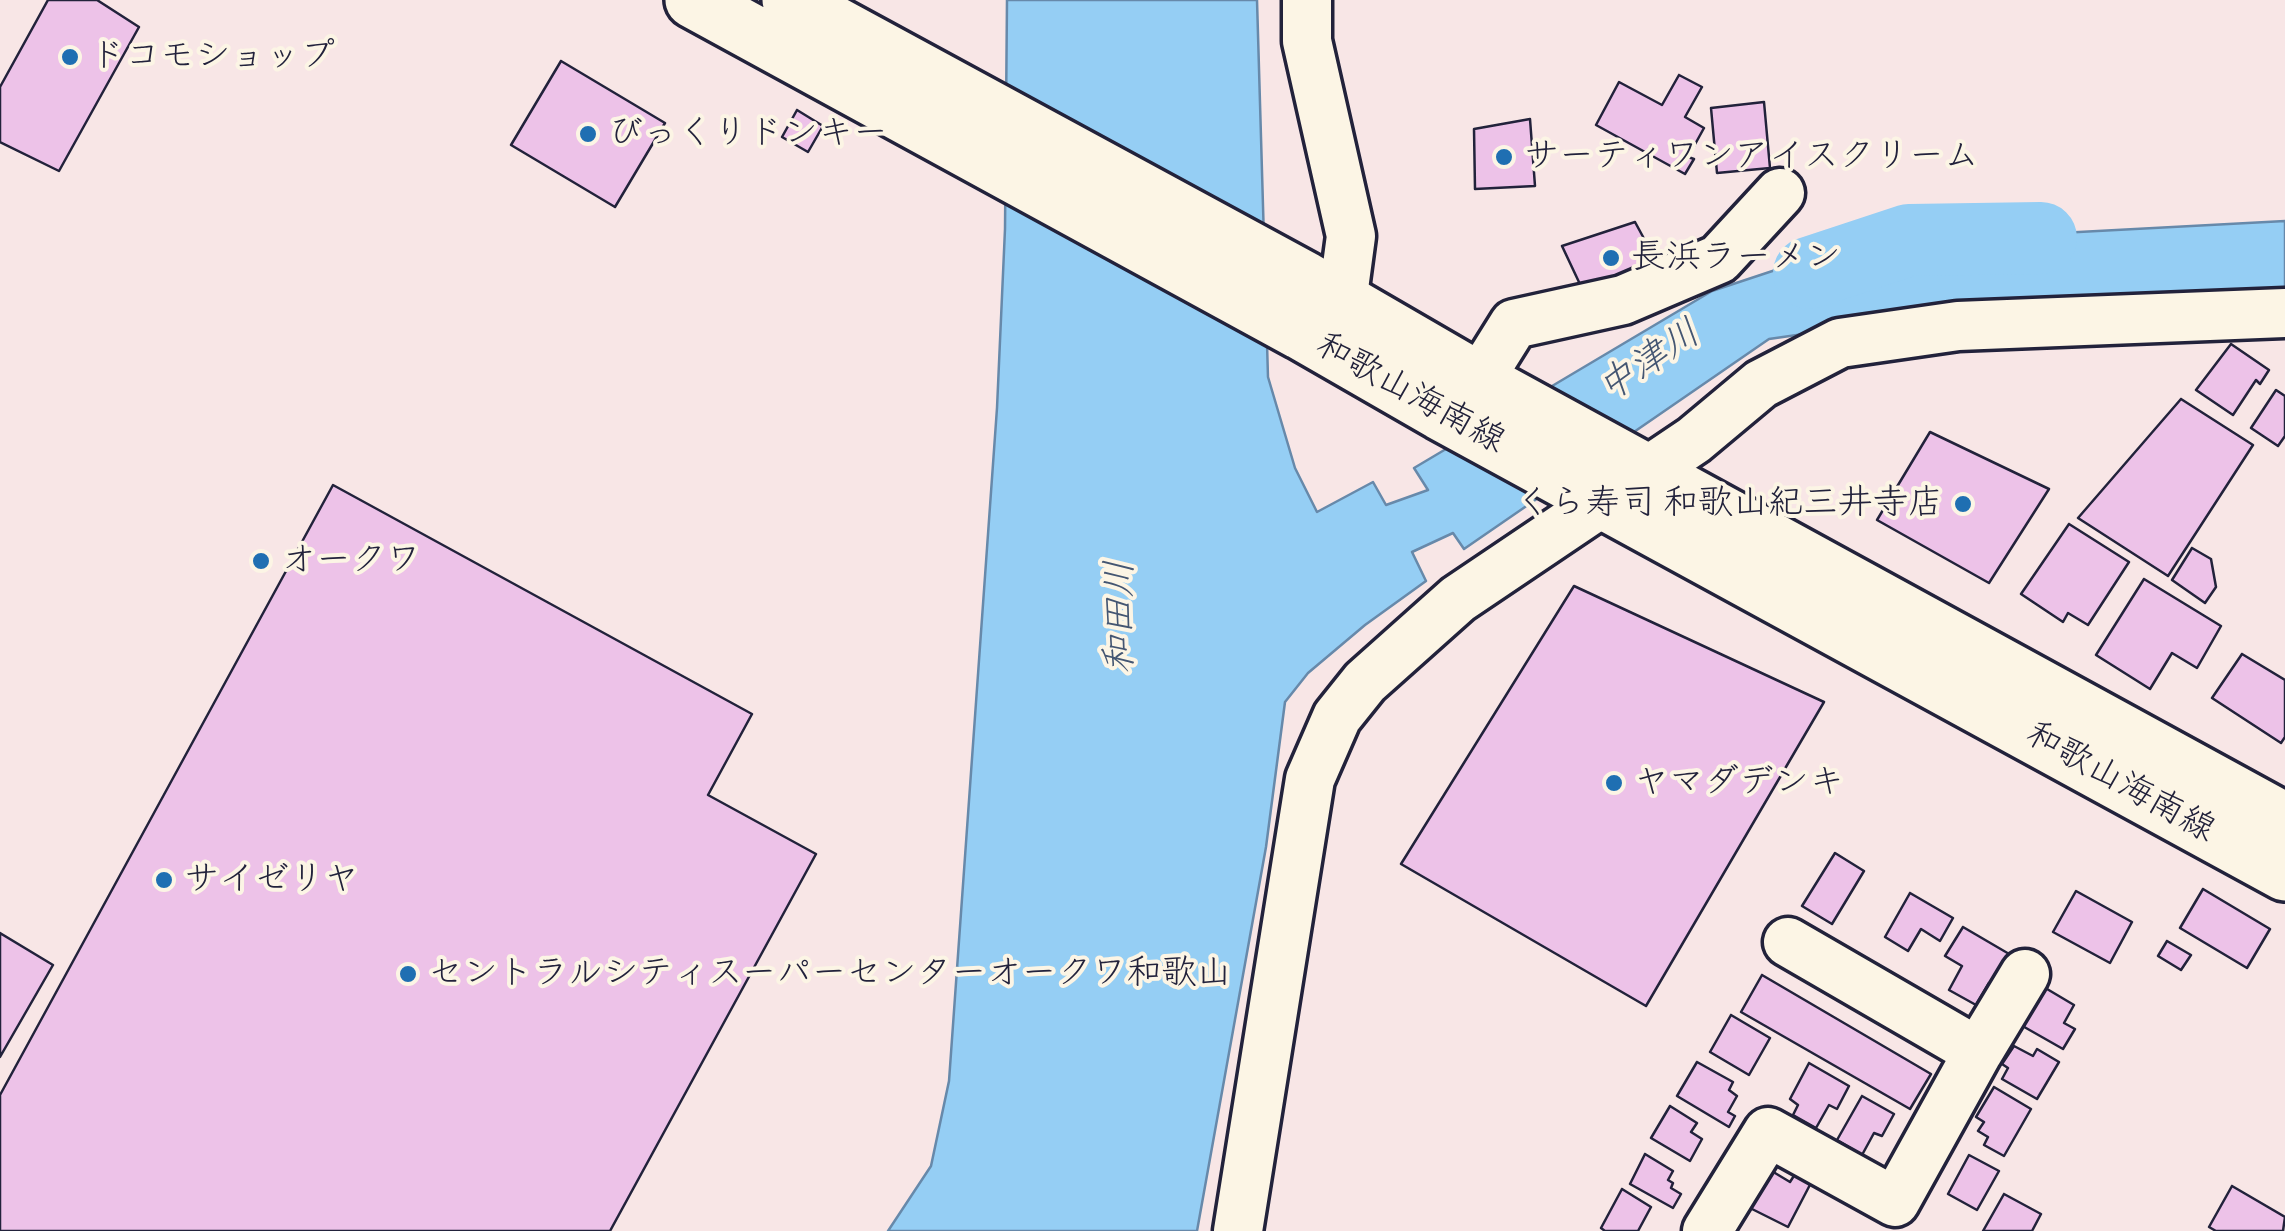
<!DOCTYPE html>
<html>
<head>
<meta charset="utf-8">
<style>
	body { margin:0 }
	canvas { display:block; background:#f8e6e6 }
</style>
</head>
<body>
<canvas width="2285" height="1231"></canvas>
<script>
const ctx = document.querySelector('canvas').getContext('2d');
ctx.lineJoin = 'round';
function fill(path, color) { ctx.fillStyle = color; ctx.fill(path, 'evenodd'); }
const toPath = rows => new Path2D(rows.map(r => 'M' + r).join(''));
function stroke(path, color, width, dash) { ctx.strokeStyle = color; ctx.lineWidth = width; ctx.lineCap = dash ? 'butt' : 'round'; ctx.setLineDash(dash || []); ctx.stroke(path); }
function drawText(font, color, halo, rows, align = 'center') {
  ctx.font = font + ' Pangolin,"Klee One",sans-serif'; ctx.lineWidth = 8; ctx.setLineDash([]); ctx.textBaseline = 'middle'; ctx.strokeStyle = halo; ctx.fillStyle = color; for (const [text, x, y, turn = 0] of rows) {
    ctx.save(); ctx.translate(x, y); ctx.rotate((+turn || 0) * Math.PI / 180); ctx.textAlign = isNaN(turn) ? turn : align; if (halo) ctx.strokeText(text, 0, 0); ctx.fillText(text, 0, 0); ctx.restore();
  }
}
const water = toPath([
	[1007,0,1257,0,1268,377,1295,468,1317,512,1373,482,1386,505,1428,490,1414,468,1712,291,1854,244,2285,221,2285,289,2068,296,1769,339,1464,549,1453,533,1412,552,1426,581,1365,625,1308,673,1285,702,1266,847,1197,1231,888,1231,931,1166,949,1081,997,408,1005,229,1007,0]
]);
const river = toPath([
	[1809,273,1909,240,2041,238]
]);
const building = toPath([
	[48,0,97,0,139,27,59,171,0,142,0,87,48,0],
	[561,61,665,123,615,207,511,145,561,61],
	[1679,75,1702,87,1685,117,1704,128,1688,157,1694,159,1685,174,1596,125,1619,82,1662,105,1679,75],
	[1764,102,1770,168,1717,173,1711,108,1764,102],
	[797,110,823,126,808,152,782,137,797,110],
	[1530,119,1535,186,1475,189,1474,129,1530,119],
	[1635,222,1661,270,1586,297,1562,246,1635,222],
	[2231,344,2269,370,2260,384,2256,380,2233,415,2196,390,2231,344],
	[2276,390,2285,396,2285,436,2278,446,2251,428,2276,390],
	[2181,399,2253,445,2168,576,2078,518,2181,399],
	[1930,432,2049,489,1989,583,1877,520,1930,432],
	[333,485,752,714,708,795,816,854,610,1231,0,1231,0,1095,333,485],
	[2069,524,2129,562,2088,625,2068,613,2063,622,2021,594,2069,524],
	[2192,548,2211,559,2216,587,2205,603,2172,580,2192,548],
	[2144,579,2221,626,2197,668,2172,653,2150,689,2096,655,2144,579],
	[1574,586,1824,702,1646,1006,1401,864,1574,586],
	[2242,654,2285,680,2285,737,2281,743,2212,698,2242,654],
	[1835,853,1864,871,1832,924,1802,906,1835,853],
	[2203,889,2270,929,2247,968,2180,928,2203,889],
	[2076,891,2132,922,2110,963,2053,932,2076,891],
	[1910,893,1953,918,1940,941,1921,929,1908,951,1885,937,1910,893],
	[1963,927,2016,958,1992,985,1989,983,1976,1005,1949,990,1962,966,1945,956,1963,927],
	[0,933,53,965,0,1057,0,933],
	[2167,941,2191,955,2181,970,2158,956,2167,941],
	[1762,975,1931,1074,1910,1109,1741,1012,1762,975],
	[2042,986,2074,1005,2064,1023,2075,1029,2063,1049,2019,1024,2042,986],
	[1731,1015,1770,1038,1749,1075,1710,1052,1731,1015],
	[2014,1046,2033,1056,2037,1049,2059,1062,2037,1099,2002,1079,2008,1068,2002,1064,2014,1046],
	[1697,1062,1733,1082,1729,1090,1737,1096,1728,1112,1735,1116,1729,1127,1677,1096,1697,1062],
	[1809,1063,1849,1086,1837,1109,1829,1105,1816,1128,1793,1115,1798,1105,1790,1099,1809,1063],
	[1994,1087,2031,1109,2004,1156,1984,1145,1988,1137,1978,1131,1984,1122,1976,1117,1994,1087],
	[1862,1096,1894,1114,1882,1136,1874,1133,1862,1155,1837,1140,1862,1096],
	[1670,1106,1697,1123,1691,1132,1702,1139,1690,1161,1651,1138,1670,1106],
	[1645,1154,1673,1171,1668,1180,1673,1183,1671,1188,1681,1194,1673,1208,1630,1184,1645,1154],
	[1969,1155,1999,1171,1977,1210,1948,1194,1969,1155],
	[1770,1170,1790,1182,1797,1171,1813,1179,1788,1227,1750,1208,1770,1170],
	[2232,1186,2285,1217,2283,1231,2216,1231,2209,1227,2232,1186],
	[1622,1189,1651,1207,1638,1231,1605,1231,1601,1228,1622,1189],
	[2004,1194,2041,1214,2032,1231,1983,1231,2004,1194]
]);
const minor = toPath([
	[1307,0,1307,41,1351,236,1338,333],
	[1479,380,1514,324,1623,300,1719,259,1780,193],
	[1788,942,1978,1052,2025,974],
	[1238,1231,1310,779,1337,717,1365,682,1458,599,1694,440,1761,384,1840,343,1958,326,2285,313],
	[1707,1231,1768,1132,1895,1202,1978,1052]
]);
const major = toPath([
	[693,0,1301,332,1440,412,2285,873],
	[790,0,1306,280,1487,385,2285,821]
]);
const markers = [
	[70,57,10,"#1f6fb2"],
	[588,134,10,"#1f6fb2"],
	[1504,157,10,"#1f6fb2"],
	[1611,258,10,"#1f6fb2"],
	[1963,504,10,"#1f6fb2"],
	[261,561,10,"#1f6fb2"],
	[1614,783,10,"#1f6fb2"],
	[164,880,10,"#1f6fb2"],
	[408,974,10,"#1f6fb2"]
];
const poiNames = [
	["ドコモショップ",90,57],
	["びっくりドンキー",608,134],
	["サーティワンアイスクリーム",1524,157],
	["長浜ラーメン",1631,258],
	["くら寿司 和歌山紀三井寺店",1943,504,"right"],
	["オークワ",281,561],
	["ヤマダデンキ",1634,783],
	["サイゼリヤ",184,880],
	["セントラルシティスーパーセンターオークワ和歌山",428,974]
];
const streetNames = [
	["和歌山海南線",1410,394,29],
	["和歌山海南線",2120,783,29]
];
const waterNames = [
	["中津川",1650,362,-34],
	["和田川",1121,617,-90]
];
fill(water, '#95cef4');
stroke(water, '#6789aa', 2.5);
stroke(river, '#95cef4', 72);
fill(building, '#edc2e8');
stroke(building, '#22223b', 2.5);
stroke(minor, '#22223b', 55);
stroke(major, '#22223b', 62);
stroke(minor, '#fcf5e5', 48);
stroke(major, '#fcf5e5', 55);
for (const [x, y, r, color] of markers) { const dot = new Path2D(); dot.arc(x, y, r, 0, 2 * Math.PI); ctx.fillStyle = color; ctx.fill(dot); stroke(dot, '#fcf5e5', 4); }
drawText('35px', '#22223b', '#fcf5e5', poiNames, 'left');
drawText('35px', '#22223b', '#fcf5e5', streetNames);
drawText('italic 38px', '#445672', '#fcf5e5', waterNames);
</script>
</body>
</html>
